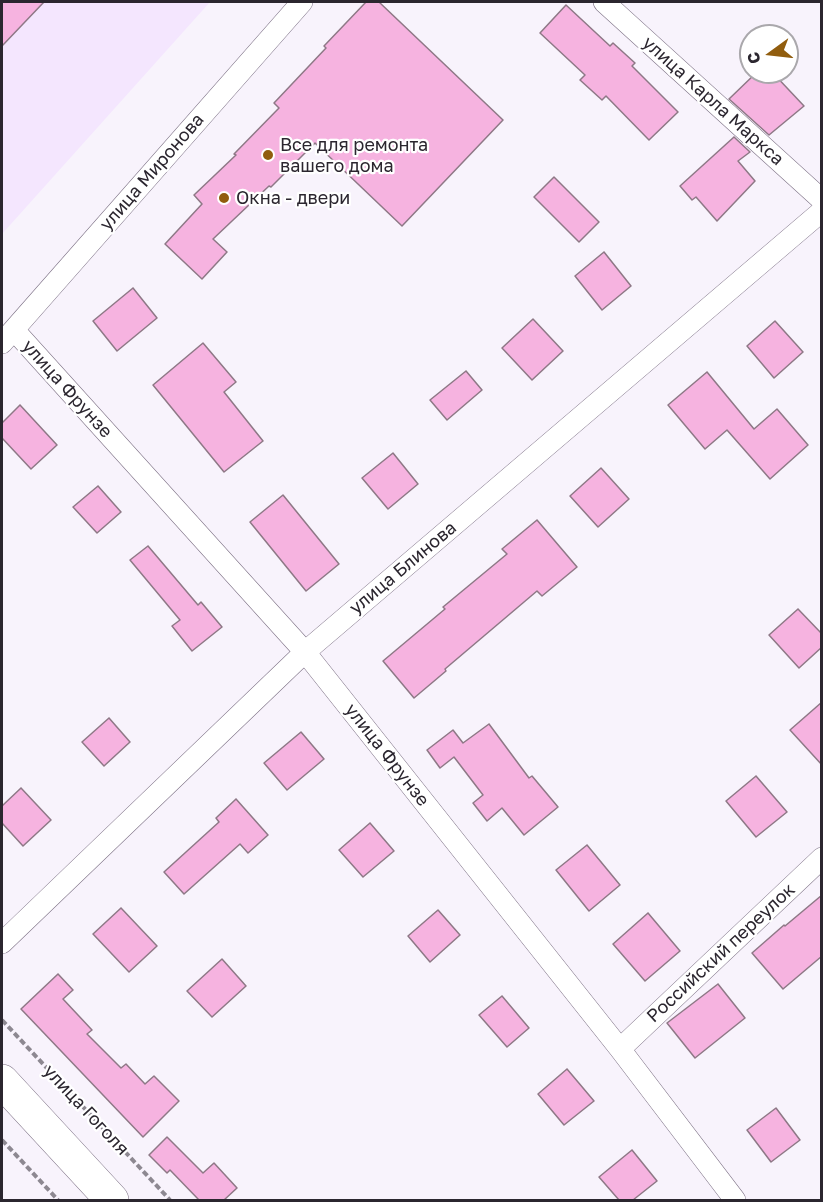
<!DOCTYPE html>
<html>
<head>
<meta charset="utf-8">
<style>
	body { margin:0 }
	#map { position:relative; width:823px; height:1202px; overflow:hidden; background:#f8f3fc; font-family:"Golos Text",sans-serif }
	canvas { display:block }
	.frame { position:absolute; inset:0; border:3px solid #2b262f; pointer-events:none }
	.north { position:absolute; left:739px; top:24px; width:60px; height:60px; box-sizing:border-box; background:#fff; border:2px solid #aaa8ac; border-radius:50%; rotate:255deg; font-size:16px; font-weight:700; line-height:24px; text-align:center; color:#2b262f }
	.north::after { content:''; display:block; margin:auto; width:21px; height:27px; background:#915d0e; clip-path:polygon(50% 0,100% 100%,50% 72%,0 100%) }
</style>
</head>
<body>
<div id="map">
<canvas width="823" height="1202"></canvas>
<div class="frame"></div>
<div class="north">С</div>
</div>
<script>
const ctx = document.querySelector('canvas').getContext('2d');
ctx.lineJoin = 'round';
function fill(path, color) { ctx.fillStyle = color; ctx.fill(path, 'evenodd'); }
const toPath = rows => new Path2D(rows.map(r => 'M' + r).join(''));
function stroke(path, color, width, dash) { ctx.strokeStyle = color; ctx.lineWidth = width; ctx.lineCap = dash ? 'butt' : 'round'; ctx.setLineDash(dash || []); ctx.stroke(path); }
function drawText(font, color, halo, rows, align = 'center') {
  ctx.font = font + ' "Golos Text",sans-serif'; ctx.lineWidth = 4.5; ctx.setLineDash([]); ctx.textBaseline = 'middle'; ctx.strokeStyle = halo; ctx.fillStyle = color; for (const [text, x, y, turn = 0] of rows) {
    ctx.save(); ctx.translate(x, y); ctx.rotate((+turn || 0) * Math.PI / 180); ctx.textAlign = isNaN(turn) ? turn : align; if (halo) ctx.strokeText(text, 0, 0); ctx.fillText(text, 0, 0); ctx.restore();
  }
}
const built = toPath([
	[2,2,210,2,2,234]
]);
const building = toPath([
	[2,2,44,2,2,46,2,2],
	[366,2,379,2,503,120,402,226,315,143,271,187,269,186,213,239,227,252,202,279,165,244,202,204,194,195,236,155,234,154,279,108,274,103,326,48,324,46,366,2],
	[566,5,610,46,613,43,635,63,632,66,678,112,649,140,606,96,602,100,580,80,585,75,540,33,566,5],
	[757,72,772,72,804,106,769,135,729,99,757,72],
	[734,137,750,152,738,161,755,181,717,221,696,197,692,200,680,186,734,137],
	[554,177,599,222,579,242,534,197,554,177],
	[604,252,631,286,602,310,575,276,604,252],
	[133,288,157,318,117,351,93,321,133,288],
	[533,319,563,351,532,380,502,348,533,319],
	[775,321,803,352,774,378,747,346,775,321],
	[203,343,236,382,224,392,263,441,224,472,153,385,203,343],
	[466,371,482,390,447,420,430,400,466,371],
	[707,372,754,429,777,409,808,445,770,479,727,430,705,449,668,405,707,372],
	[20,405,57,445,31,469,2,438,2,423,20,405],
	[393,453,418,484,388,509,362,478,393,453],
	[601,468,629,499,598,527,570,496,601,468],
	[98,486,121,512,97,533,73,507,98,486],
	[283,495,339,564,306,591,250,522,283,495],
	[537,520,577,567,542,596,537,591,445,669,446,671,414,698,383,661,445,609,443,607,507,554,502,549,537,520],
	[148,546,198,605,201,602,222,627,192,651,172,626,180,620,130,560,148,546],
	[798,609,822,634,822,647,799,668,769,635,798,609],
	[822,702,822,765,790,730,822,702],
	[109,718,130,742,104,766,82,742,109,718],
	[489,724,529,778,532,776,558,807,524,835,502,808,487,821,473,803,483,795,454,757,440,768,427,750,453,730,463,743,489,724],
	[301,732,324,759,287,790,264,763,301,732],
	[756,776,787,812,756,837,726,801,756,776],
	[21,788,51,820,23,846,2,823,2,806,21,788],
	[236,799,268,835,248,853,240,844,184,894,164,872,219,822,216,818,236,799],
	[370,823,394,851,363,877,339,850,370,823],
	[587,845,620,885,589,911,556,870,587,845],
	[822,895,822,956,783,989,752,953,784,925,785,926,822,895],
	[121,908,157,946,129,972,93,934,121,908],
	[438,910,460,935,430,962,408,936,438,910],
	[648,913,680,951,645,981,613,944,648,913],
	[222,959,246,986,212,1017,187,991,222,959],
	[58,974,73,990,63,999,92,1030,87,1034,121,1068,126,1064,145,1084,154,1076,179,1101,143,1137,21,1009,58,974],
	[718,984,745,1018,695,1058,667,1023,718,984],
	[502,996,529,1028,507,1047,479,1015,502,996],
	[567,1069,594,1101,564,1125,538,1094,567,1069],
	[776,1108,800,1140,771,1162,747,1130,776,1108],
	[167,1137,203,1173,214,1163,237,1188,224,1200,199,1200,170,1170,167,1173,149,1155,167,1137],
	[632,1150,657,1181,633,1200,619,1200,599,1177,632,1150]
]);
const path = toPath([
	[2,1020,170,1200],
	[2,1140,58,1200]
]);
const street = toPath([
	[604,2,822,200],
	[14,330,305,652,620,1049,735,1200],
	[2,343,302,2],
	[2,943,305,652,822,211],
	[620,1049,822,858]
]);
const primary = toPath([
	[2,1081,112,1200]
]);
const markers = [
	[268,155,6,"#915d0e"],
	[224,198,6,"#915d0e"]
];
const streetNames = [
	["улица Карла Маркса",713,101,42],
	["улица Миронова",152,172,-49],
	["улица Фрунзе",67,389,48],
	["улица Блинова",403,568,-40],
	["улица Фрунзе",387,755,52],
	["Российский переулок",721,953,-43],
	["улица Гоголя",86,1110,47]
];
const poiNames = [
	["Все для ремонта",280,145],
	["вашего дома",280,166],
	["Окна - двери",236,198]
];
fill(built, '#f4e6fe');
fill(building, '#f6b3e0');
stroke(building, '#8e7886', 1.5);
stroke(street, '#7c7084', 22);
stroke(primary, '#7c7084', 34);
stroke(path, '#8d8891', 4, [6, 3]);
stroke(street, '#fff', 21);
stroke(primary, '#fff', 33);
for (const [x, y, r, color] of markers) { const dot = new Path2D(); dot.arc(x, y, r, 0, 2 * Math.PI); ctx.fillStyle = color; ctx.fill(dot); stroke(dot, '#fff', 2); }
drawText('18px', '#2b262f', '#fff', streetNames);
drawText('18px', '#2b262f', '#fff', poiNames, 'left');
</script>
</body>
</html>
